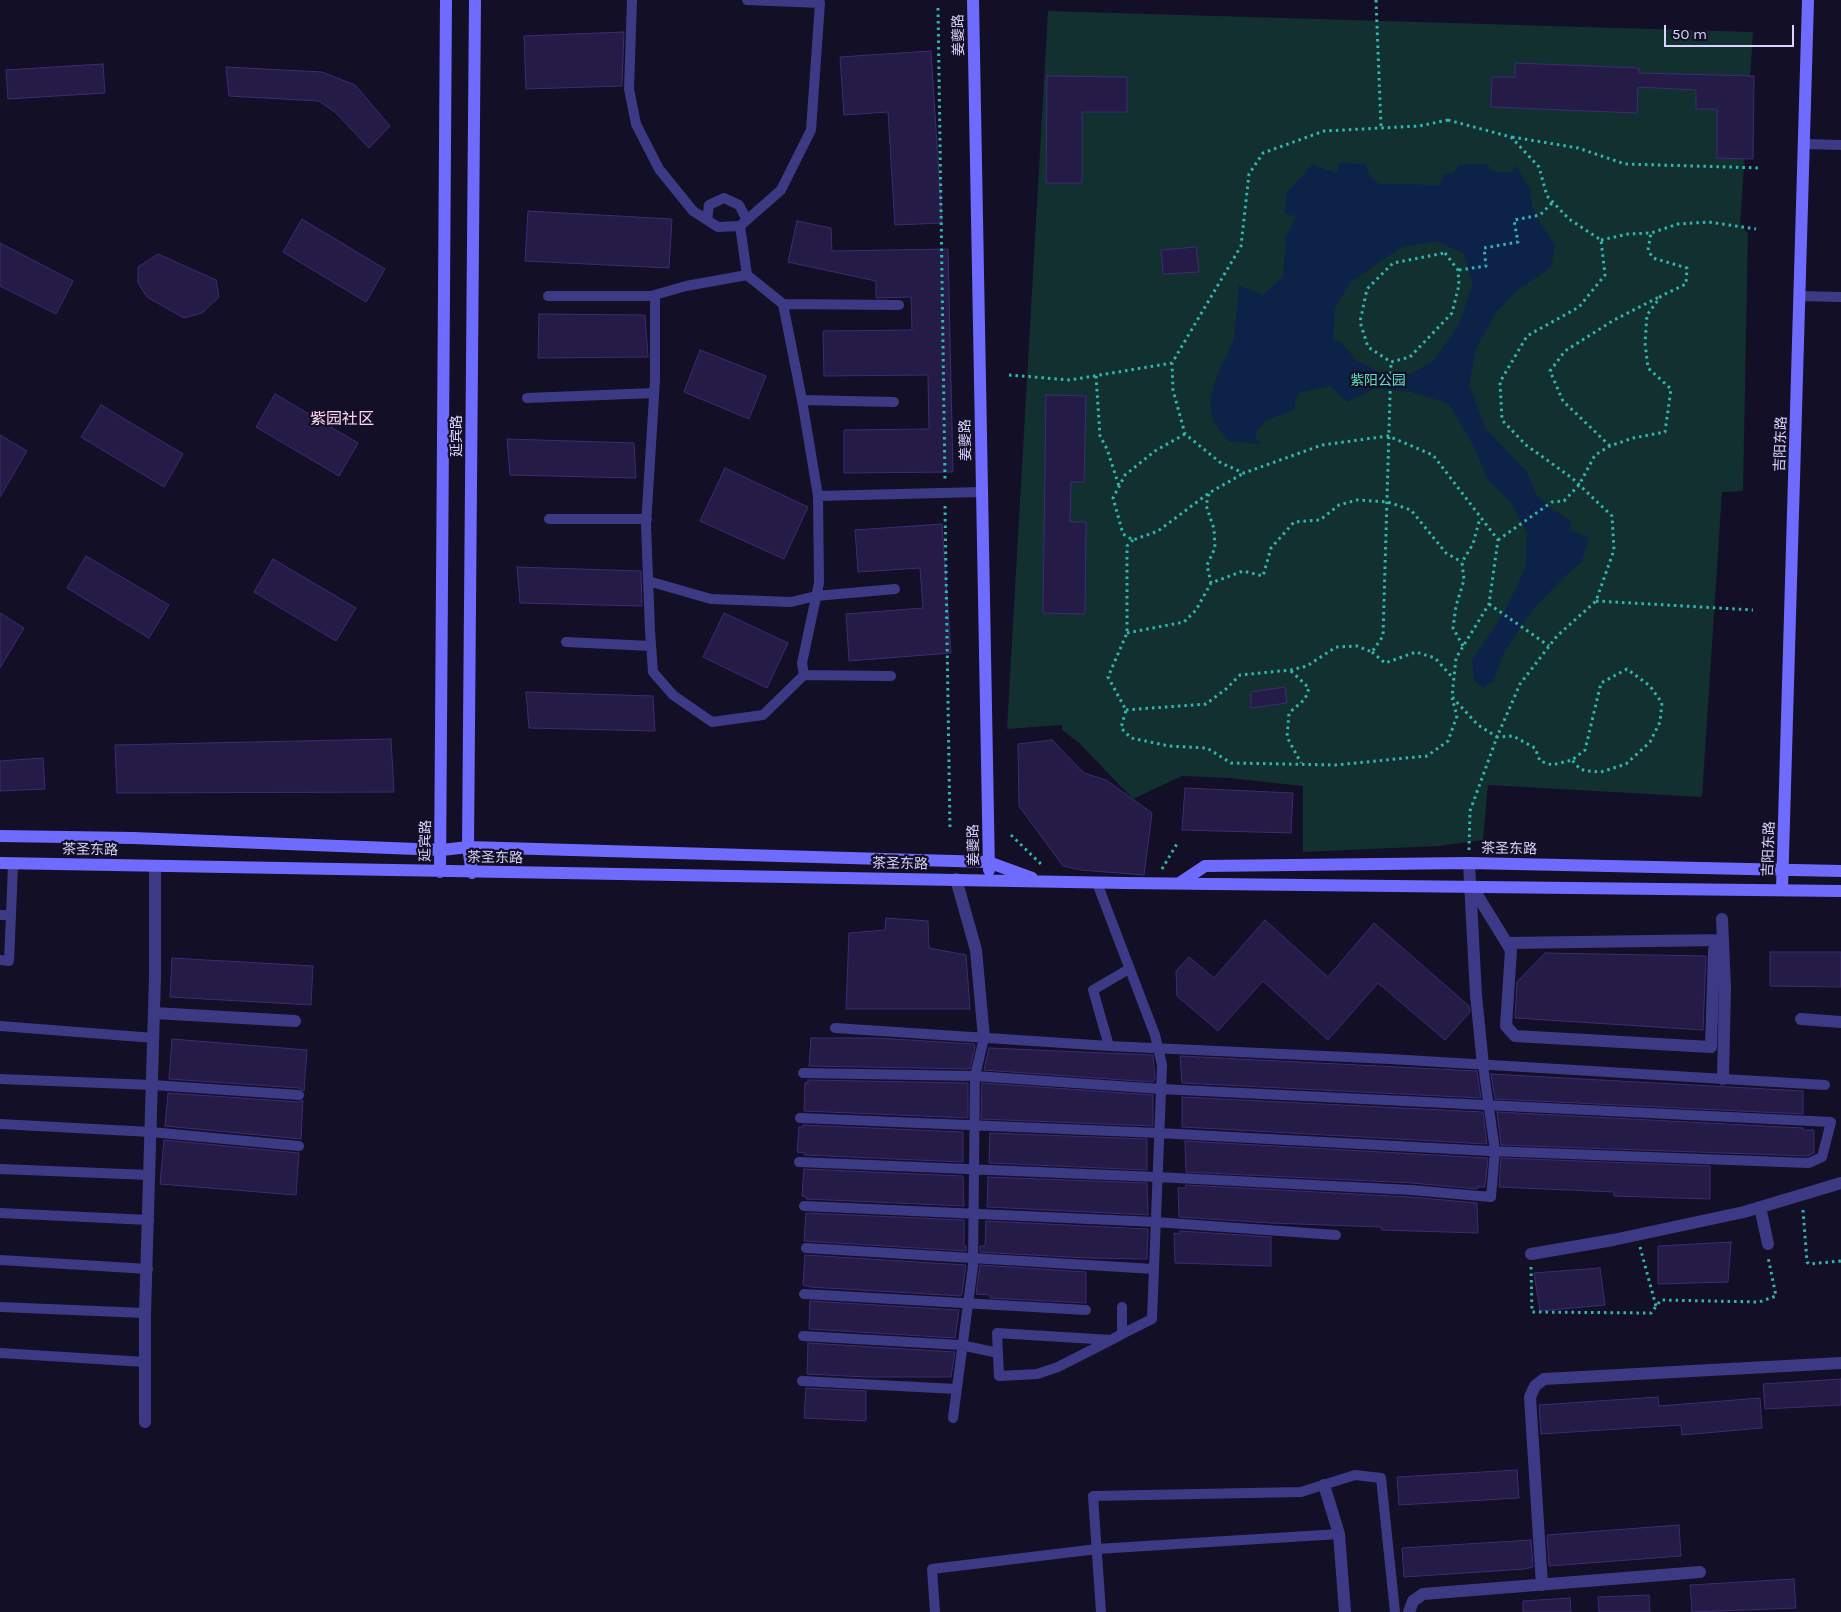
<!DOCTYPE html>
<html>
<head>
<meta charset="utf-8">
<style>
	body { margin:0 }
	#map { position:relative; width:1841px; height:1612px; overflow:hidden; background:#130f26; font-family:Karla,sans-serif }
	canvas { display:block }
	.scale { position:absolute; left:1664px; top:25px; width:130px; height:22px; box-sizing:border-box; border:2px solid #d9d4ff; border-top:0; padding-left:6px; font-size:15px; line-height:18px; white-space:nowrap; color:#d9d4ff; -webkit-text-stroke:4px #130f26; paint-order:stroke }
</style>
</head>
<body>
<div id="map">
<canvas width="1841" height="1612"></canvas>
<div class="scale">50 m</div>
</div>
<script>
const ctx = document.querySelector('canvas').getContext('2d');
ctx.lineJoin = 'round';
function fill(path, color) { ctx.fillStyle = color; ctx.fill(path, 'evenodd'); }
const toPath = rows => new Path2D(rows.map(r => 'M' + r).join(''));
function stroke(path, color, width, dash) { ctx.strokeStyle = color; ctx.lineWidth = width; ctx.lineCap = dash ? 'butt' : 'round'; ctx.setLineDash(dash || []); ctx.stroke(path); }
function drawText(font, color, halo, rows, align = 'center') {
  ctx.font = font + ' Karla,"Noto Sans SC",sans-serif'; ctx.lineWidth = 4.5; ctx.setLineDash([]); ctx.textBaseline = 'middle'; ctx.strokeStyle = halo; ctx.fillStyle = color; for (const [text, x, y, turn = 0] of rows) {
    ctx.save(); ctx.translate(x, y); ctx.rotate((+turn || 0) * Math.PI / 180); ctx.textAlign = isNaN(turn) ? turn : align; if (halo) ctx.strokeText(text, 0, 0); ctx.fillText(text, 0, 0); ctx.restore();
  }
}
const green = toPath([
	[1048,11,1753,32,1740,226,1748,233,1743,491,1722,492,1702,797,1488,785,1483,840,1438,846,1303,852,1303,786,1229,778,1182,776,1133,799,1079,743,1062,730,1062,725,1007,729]
]);
const water = toPath([
	[1338,163,1365,164,1370,176,1380,184,1440,185,1445,173,1453,173,1459,165,1487,164,1492,171,1510,173,1516,166,1530,189,1532,205,1538,220,1555,245,1551,267,1514,293,1495,314,1476,349,1469,385,1486,429,1527,472,1536,494,1551,508,1572,522,1570,530,1589,538,1581,563,1564,577,1534,608,1504,652,1494,680,1483,688,1474,680,1472,660,1505,611,1526,566,1527,532,1510,501,1488,480,1472,443,1448,403,1411,392,1376,388,1347,402,1330,386,1298,393,1295,403,1295,409,1266,421,1256,432,1256,438,1262,444,1228,441,1213,421,1210,403,1214,383,1234,339,1239,285,1263,295,1283,277,1286,237,1296,216,1285,214,1287,193,1312,165,1338,173],
	[1436,241,1463,253,1473,283,1459,324,1435,359,1412,374,1386,375,1357,361,1342,343,1333,340,1335,308,1351,282,1400,248]
]);
const building = toPath([
	[624,32,622,86,526,89,524,36,624,32],
	[931,51,942,223,895,225,888,112,844,115,840,57,931,51],
	[1515,63,1639,68,1639,73,1754,76,1753,159,1717,158,1717,109,1696,109,1696,90,1638,87,1637,113,1491,107,1492,77,1515,77,1515,63],
	[103,64,105,93,8,99,6,70,103,64],
	[226,67,322,72,355,85,390,126,369,148,335,112,319,101,229,96,226,67],
	[1047,76,1127,77,1127,112,1082,112,1082,183,1046,183,1047,76],
	[528,211,672,219,669,268,525,261,528,211],
	[302,219,385,269,366,302,283,252,302,219],
	[797,221,831,228,832,251,948,249,953,472,844,473,844,430,929,429,928,375,824,376,823,331,912,330,911,297,876,298,876,281,788,262,797,221],
	[0,243,73,281,56,314,0,286,0,243],
	[1196,247,1199,272,1163,274,1161,250,1196,247],
	[158,254,216,280,219,297,202,313,184,318,147,297,138,283,138,267,158,254],
	[539,314,645,315,648,357,538,358,539,314],
	[700,350,766,376,749,419,684,392,700,350],
	[275,394,358,443,339,476,256,427,275,394],
	[1046,395,1086,396,1084,482,1071,482,1070,522,1086,522,1085,614,1043,613,1046,395],
	[101,405,183,454,164,487,81,437,101,405],
	[0,435,27,451,0,497,0,435],
	[507,439,634,443,636,478,510,475,507,439],
	[725,468,808,507,784,559,700,521,725,468],
	[942,524,951,653,849,661,846,614,923,608,920,568,858,572,855,530,942,524],
	[86,556,169,605,149,638,67,588,86,556],
	[273,559,356,608,336,641,254,592,273,559],
	[517,567,641,571,642,606,520,603,517,567],
	[0,613,24,628,0,668,0,613],
	[724,613,788,643,767,688,703,657,724,613],
	[1285,687,1287,703,1251,708,1251,692,1285,687],
	[526,692,653,696,655,731,529,728,526,692],
	[391,739,394,792,117,793,115,745,391,739],
	[1052,740,1084,773,1106,780,1152,813,1144,875,1081,870,1063,866,1019,806,1018,744,1052,740],
	[43,758,45,789,0,791,0,761,43,758],
	[1185,788,1293,793,1291,833,1182,830,1185,788],
	[886,918,928,921,929,948,966,955,970,1009,846,1009,849,933,885,930,886,918],
	[1265,920,1328,977,1374,923,1469,1006,1470,1012,1445,1040,1378,983,1328,1040,1263,981,1218,1031,1177,996,1176,971,1189,957,1214,978,1265,920],
	[1770,952,1841,952,1841,987,1770,986,1770,952],
	[1545,953,1706,956,1703,1030,1515,1018,1517,982,1545,953],
	[172,958,313,966,311,1005,170,997,172,958],
	[811,1038,877,1038,974,1044,975,1047,970,1069,809,1066,811,1038],
	[172,1039,307,1050,304,1091,299,1088,169,1079,172,1039],
	[989,1048,1153,1055,1155,1079,1153,1082,984,1070,989,1048],
	[1180,1056,1477,1071,1481,1098,1182,1083,1180,1056],
	[1491,1074,1803,1091,1803,1114,1495,1099,1491,1074],
	[808,1080,968,1083,968,1118,804,1111,805,1083,808,1083,808,1080],
	[982,1083,1153,1095,1153,1126,981,1119,982,1083],
	[168,1093,299,1102,303,1100,301,1139,165,1126,168,1093],
	[1182,1097,1483,1112,1487,1144,1182,1127,1182,1097],
	[1497,1112,1803,1128,1803,1130,1814,1130,1814,1153,1808,1156,1501,1145,1497,1112],
	[803,1125,963,1132,963,1162,804,1155,805,1153,797,1152,799,1127,803,1127,803,1125],
	[990,1133,1147,1139,1147,1170,989,1163,990,1133],
	[164,1140,299,1153,296,1195,160,1184,164,1140],
	[1185,1141,1488,1158,1485,1187,1477,1187,1477,1189,1412,1183,1186,1172,1185,1141],
	[1501,1158,1710,1166,1710,1199,1614,1196,1614,1192,1499,1187,1501,1158],
	[804,1169,963,1176,964,1206,806,1199,806,1197,802,1196,804,1169],
	[988,1177,1147,1183,1148,1215,987,1207,988,1177],
	[1186,1185,1411,1197,1477,1203,1478,1233,1382,1230,1381,1227,1271,1223,1179,1217,1178,1188,1186,1188,1186,1185],
	[806,1213,964,1220,964,1246,966,1246,966,1251,804,1241,806,1213],
	[986,1221,1148,1229,1147,1259,1086,1258,980,1252,980,1246,985,1246,986,1221],
	[1180,1231,1271,1237,1271,1266,1175,1263,1174,1233,1180,1234,1180,1231],
	[1731,1242,1728,1282,1658,1284,1658,1246,1731,1242],
	[805,1255,966,1265,962,1294,961,1296,810,1287,803,1285,805,1255],
	[980,1265,1086,1272,1086,1303,990,1298,990,1295,976,1294,980,1265],
	[1600,1268,1605,1305,1540,1311,1534,1273,1600,1268],
	[810,1301,959,1310,955,1338,809,1329,810,1301],
	[808,1343,955,1352,951,1377,865,1377,807,1374,808,1343],
	[1841,1379,1841,1405,1765,1409,1763,1384,1841,1379],
	[806,1388,866,1391,866,1421,804,1418,806,1388],
	[1658,1397,1659,1406,1760,1398,1762,1428,1682,1435,1681,1425,1541,1434,1539,1405,1658,1397],
	[1517,1470,1519,1498,1399,1505,1397,1477,1517,1470],
	[1679,1525,1681,1556,1549,1566,1547,1535,1679,1525],
	[1531,1540,1533,1567,1525,1569,1404,1577,1402,1548,1531,1540],
	[1794,1579,1796,1608,1692,1612,1690,1585,1794,1579],
	[1649,1595,1650,1612,1599,1612,1598,1597,1649,1595],
	[1570,1598,1571,1612,1523,1612,1523,1601,1570,1598]
]);
const path = toPath([
	[1376,0,1381,127],
	[938,8,945,480],
	[1448,120,1511,137,1539,167,1547,196,1569,219,1601,240,1605,275,1579,307,1527,336,1500,382,1502,420,1526,445,1572,478,1612,516,1614,550,1596,601,1557,636,1520,684,1497,737,1478,725,1452,697,1456,658,1489,604,1498,540,1433,455,1388,436,1322,445,1244,473,1221,463,1185,434,1173,390,1172,363,1241,246,1249,174,1263,153,1324,131,1419,126,1448,120],
	[1512,137,1578,148,1625,164,1762,168],
	[1601,240,1628,234,1651,233,1678,224,1709,222,1756,229],
	[1445,253,1458,270,1459,285,1452,313,1410,357,1391,362,1368,347,1360,322,1367,289,1393,263,1445,253],
	[1459,270,1486,266,1484,248,1518,242,1514,220,1540,215,1553,202],
	[1009,375,1070,380,1172,363],
	[1096,376,1100,436,1107,449,1119,486],
	[1185,434,1155,451,1125,475,1113,498,1123,534,1133,540,1158,531,1209,493,1244,473],
	[1610,446,1563,401,1550,371,1565,351,1614,320,1661,296],
	[1209,494,1206,505,1214,529,1215,548,1207,565,1211,583],
	[945,506,950,831],
	[1133,540,1127,546,1127,633,1108,677,1126,710,1121,728,1131,738,1169,746,1207,748,1231,763,1335,765,1427,756,1448,741,1457,716,1452,698],
	[1498,540,1552,502,1564,501,1579,485,1595,455,1610,446,1633,438,1665,432,1671,389,1648,368,1645,343,1647,315,1661,296,1686,284,1687,268,1653,258,1648,250,1651,233],
	[1596,601,1753,610],
	[1489,604,1549,646],
	[1127,633,1184,622,1196,610,1211,583,1243,571,1263,576,1271,548,1294,522,1320,520,1339,505,1357,500,1388,502,1411,510,1446,553,1462,562],
	[1463,646,1453,628,1456,606,1464,580,1462,562,1473,544,1480,518],
	[1372,652,1385,663,1416,652,1435,658,1453,678],
	[1291,671,1309,688,1305,699,1289,713,1287,737,1301,763],
	[1126,710,1206,704,1226,689,1240,675,1291,670,1307,666,1336,647,1357,646,1372,652,1383,636,1391,362],
	[1011,835,1043,866],
	[1469,850,1470,811,1497,737,1513,736,1535,748,1540,761,1552,765,1572,760,1585,750,1601,683,1627,669,1650,686,1662,703,1660,722,1650,742,1626,764,1601,772,1587,771,1580,769,1572,760],
	[1162,869,1178,842],
	[1803,1210,1807,1262,1809,1264,1841,1261],
	[1640,1247,1656,1306],
	[1531,1267,1532,1312,1651,1313,1661,1300,1759,1302,1776,1296,1768,1257]
]);
const lane = toPath([
	[632,0,629,89,636,124,659,169,693,211,718,227,740,226,781,190,811,130,820,3,747,0],
	[1804,144,1841,145],
	[707,220,709,205,724,198,739,205,747,220],
	[740,226,747,275,783,304,802,400,818,496,819,583,802,663,804,675,891,676],
	[655,295,655,380,646,525,650,631,653,672,673,695,712,722,763,715,804,675],
	[548,296,651,296,686,286,747,275],
	[1800,296,1841,297],
	[783,304,899,305],
	[527,398,654,393],
	[802,400,894,402],
	[818,496,982,492],
	[549,519,647,519],
	[648,581,711,599,791,602,816,596,895,589],
	[566,642,651,646],
	[1097,883,1155,1035,1162,1065,1152,1319,1122,1334,1111,1340,1058,1367,1037,1374,999,1376,997,1333,1111,1340],
	[0,915,11,915,13,864],
	[0,960,9,961,11,915],
	[1129,969,1093,990,1109,1046,1390,1059,1825,1085],
	[0,1026,154,1038],
	[835,1028,1109,1046],
	[0,1079,153,1085,299,1095],
	[800,1118,1159,1133,1489,1151,1809,1163,1822,1157,1831,1122,1161,1089,975,1076,803,1073],
	[0,1124,151,1132,299,1146],
	[799,1162,1157,1177,1411,1190,1491,1197,1495,1151,1483,1065],
	[0,1169,150,1175],
	[804,1206,1155,1222,1336,1235],
	[0,1213,149,1220],
	[806,1248,1154,1269],
	[0,1260,148,1269],
	[804,1294,1086,1310],
	[0,1307,145,1313],
	[1122,1307,1122,1334],
	[803,1336,961,1345,998,1353],
	[0,1353,145,1362],
	[802,1381,956,1389],
	[953,1418,973,1266,975,1076,984,1038],
	[935,1612,932,1569,1097,1549,1339,1534],
	[1101,1612,1093,1496,1301,1492,1355,1475,1381,1478,1395,1612]
]);
const street = toPath([
	[1469,863,1476,995,1483,1065],
	[956,879,976,950,984,1038],
	[1471,885,1511,950,1506,1026,1515,1036,1711,1047,1714,950,1723,940],
	[1722,919,1725,987,1723,1079],
	[1507,943,1723,940],
	[154,1013,295,1021],
	[1801,1019,1841,1022],
	[1760,1207,1768,1244],
	[1531,1254,1613,1240,1744,1212,1841,1183],
	[145,1422,145,1313,155,977,155,866],
	[1324,1485,1339,1534,1345,1612],
	[1542,1585,1530,1397,1535,1386,1544,1379,1841,1363],
	[1409,1612,1413,1601,1423,1594,1700,1572]
]);
const secondary = toPath([
	[973,0,989,870],
	[0,836,133,838,442,850,468,847,988,862,1032,878],
	[0,863,1125,883,1841,891],
	[440,872,446,0],
	[472,873,468,847,475,0],
	[1181,882,1205,866,1469,863,1841,871],
	[1782,889,1808,0]
]);
const streetNames = [
	["姜夔路",959,35,-91],
	["延宾路",457,436,-90],
	["姜夔路",966,440,-91],
	["吉阳东路",1781,444,-88],
	["延宾路",426,841,-89],
	["姜夔路",974,845,-91],
	["茶圣东路",1509,849,1],
	["吉阳东路",1769,849,-88],
	["茶圣东路",90,850,1],
	["茶圣东路",495,858,1],
	["茶圣东路",900,864,1]
];
const parkNames = [
	["紫阳公园",1378,381]
];
const quarterNames = [
	["紫园社区",342,419]
];
fill(green, '#12302f');
fill(water, '#0c2248');
fill(building, '#241b47');
stroke(building, '#3b2d73', 1);
stroke(path, '#2fb8b0', 3, [2.5, 4]);
stroke(lane, '#3d3a85', 10);
stroke(street, '#3d3a85', 12);
stroke(secondary, '#6f6bff', 12);
drawText('14px', '#d9d4ff', '#130f26', streetNames);
drawText('14px', '#5fe0c0', '#130f26', parkNames);
drawText('16px', '#ffd6f0', '#130f26', quarterNames);
</script>
</body>
</html>
